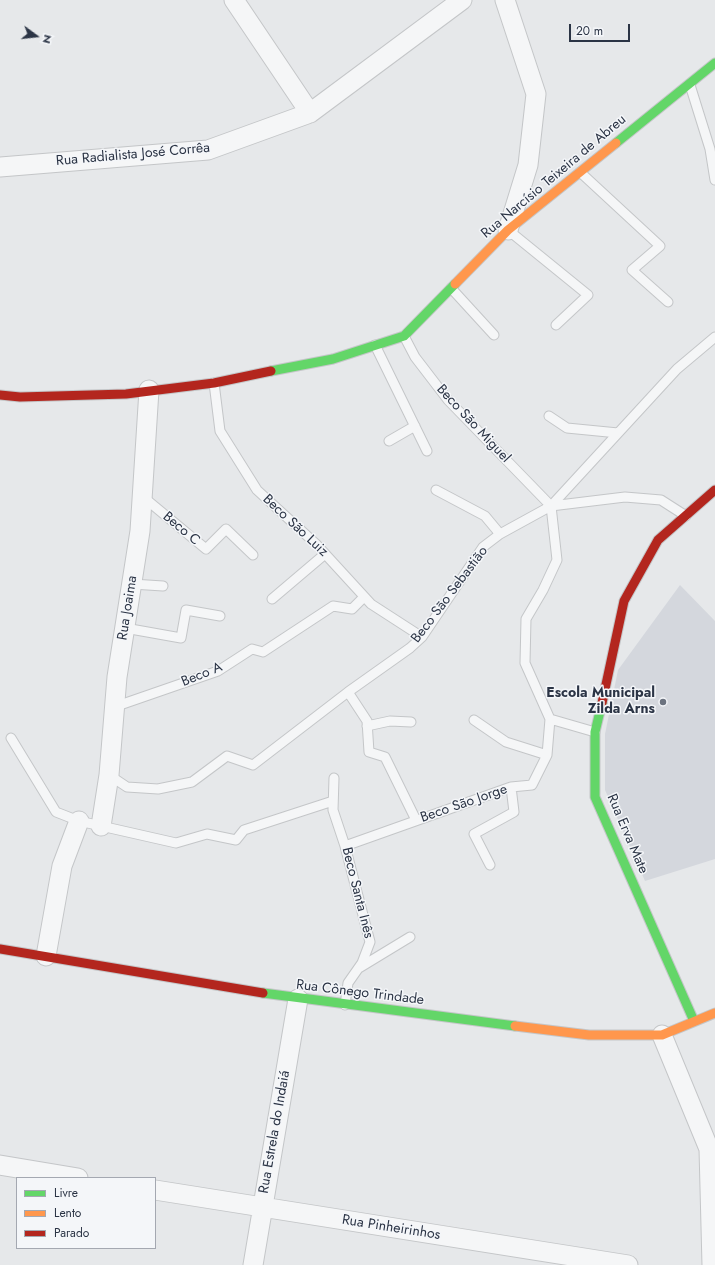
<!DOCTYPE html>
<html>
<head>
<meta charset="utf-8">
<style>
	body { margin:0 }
	#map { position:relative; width:715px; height:1265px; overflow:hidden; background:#e6e8ea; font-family:Jost,sans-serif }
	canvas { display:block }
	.legend { position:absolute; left:16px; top:1177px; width:140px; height:72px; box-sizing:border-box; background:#f4f6f9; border:1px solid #a4a8b1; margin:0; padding:5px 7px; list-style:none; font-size:12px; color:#2b3445 }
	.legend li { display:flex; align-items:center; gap:8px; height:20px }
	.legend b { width:20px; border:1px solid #a4a8b1 }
	.north { position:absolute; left:16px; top:16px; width:40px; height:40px; -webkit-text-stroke:3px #f4f6f9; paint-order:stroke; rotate:105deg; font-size:11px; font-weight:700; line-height:16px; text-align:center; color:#2b3445 }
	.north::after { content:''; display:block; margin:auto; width:14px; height:18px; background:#2b3445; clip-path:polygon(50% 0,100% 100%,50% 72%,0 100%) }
	.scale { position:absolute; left:569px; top:24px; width:61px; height:18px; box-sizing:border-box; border:2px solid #2b3445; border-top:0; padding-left:5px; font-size:12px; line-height:14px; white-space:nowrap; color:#2b3445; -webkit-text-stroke:3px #f4f6f9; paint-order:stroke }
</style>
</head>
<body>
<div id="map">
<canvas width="715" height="1265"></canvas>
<ul class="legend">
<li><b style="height:5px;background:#63d668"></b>Livre</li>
<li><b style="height:5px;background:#ff974d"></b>Lento</li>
<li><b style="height:5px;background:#b3261e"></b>Parado</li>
</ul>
<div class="north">N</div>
<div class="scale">20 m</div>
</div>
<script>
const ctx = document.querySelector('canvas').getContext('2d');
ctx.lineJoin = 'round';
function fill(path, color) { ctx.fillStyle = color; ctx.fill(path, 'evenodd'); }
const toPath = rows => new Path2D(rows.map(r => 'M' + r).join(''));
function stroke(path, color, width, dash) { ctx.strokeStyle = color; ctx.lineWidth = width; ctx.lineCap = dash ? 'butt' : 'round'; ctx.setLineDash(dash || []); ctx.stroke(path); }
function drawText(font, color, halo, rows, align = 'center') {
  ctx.font = font + ' Jost,sans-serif'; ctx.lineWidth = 3; ctx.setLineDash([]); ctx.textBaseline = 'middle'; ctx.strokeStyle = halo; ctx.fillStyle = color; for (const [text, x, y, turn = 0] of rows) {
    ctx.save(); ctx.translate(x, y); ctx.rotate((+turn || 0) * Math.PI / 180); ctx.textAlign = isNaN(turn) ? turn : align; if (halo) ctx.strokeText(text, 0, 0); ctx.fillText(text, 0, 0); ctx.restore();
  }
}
const built = toPath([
	[680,585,715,621,715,859,645,881,605,790,605,734,618,670]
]);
const lane = toPath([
	[690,85,710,149,715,180],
	[580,172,660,246,632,270,668,302],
	[508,230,588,295,556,325],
	[451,288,494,335],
	[404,336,415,357,448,400,551,506],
	[375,345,427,451],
	[214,383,220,431,257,490,316,544,371,604,422,637],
	[549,416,567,428,618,433],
	[389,441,415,426],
	[436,490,485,516,500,534],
	[142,496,206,549,226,529,253,555],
	[551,506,625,497,661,500,686,516],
	[132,584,163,586],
	[272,599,325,554],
	[125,628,181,638,186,610,220,616],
	[348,692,367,721,369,752,385,757,416,820],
	[114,707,218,671,252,649,263,652,333,606,352,609,364,597],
	[550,719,595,732],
	[474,720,506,742,547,755],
	[367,726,390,721,411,722],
	[11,738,56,812,79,821,176,843,207,834,236,840,244,830,333,801],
	[109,775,127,787,158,789,192,782,227,756,253,765,348,692,410,648,422,637,483,547,500,534,551,506,677,369,715,337],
	[334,778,333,810,345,846,370,942,362,963,348,983,345,1005],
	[345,846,511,787,532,785,547,755,550,719,525,663,526,619,543,590,557,560,551,506],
	[490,865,474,834,514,812,511,787],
	[359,968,410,937]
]);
const street = toPath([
	[234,0,310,113],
	[505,0,536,94,528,165,508,230],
	[0,167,208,150,310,113,462,0],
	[101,826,109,775,117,677,140,531,149,390],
	[46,956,62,866,79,821],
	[662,1035,709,1149,712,1265],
	[0,1165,78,1178],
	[155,1190,628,1265],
	[253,1265,298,999]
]);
const fast = toPath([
	[616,143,715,63],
	[271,371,333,359,404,336,455,284],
	[602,703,595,732,595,797,694,1021],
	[263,993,515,1026]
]);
const slow = toPath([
	[455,284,508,230,616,143],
	[515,1026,589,1035,662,1035,715,1013]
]);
const jam = toPath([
	[0,395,20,397,126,394,214,383,271,371],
	[602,703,624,601,658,540,715,490],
	[0,949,263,993]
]);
const markers = [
	[663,702,4,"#6c737f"]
];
const streetNames = [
	["Rua Radialista José Corrêa",133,155,-5],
	["Rua Narcísio Teixeira de Abreu",554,177,-40],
	["Beco São Miguel",473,424,47],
	["Beco São Luiz",295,526,43],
	["Beco C",181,529,40],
	["Beco São Sebastião",450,595,-53],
	["Rua Joaima",128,608,-81],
	["Beco A",202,675,-22],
	["Beco São Jorge",464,804,-19],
	["Rua Erva Mate",627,834,67],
	["Beco Santa Inês",357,893,76],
	["Rua Cônego Trindade",360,993,7],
	["Rua Estrela do Indaiá",275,1132,-80],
	["Rua Pinheirinhos",391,1228,9]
];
const poiNames = [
	["Escola Municipal",655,694],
	["Zilda Arns",655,710]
];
fill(built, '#d4d7dd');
stroke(lane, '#c4c6c8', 11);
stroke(street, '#c4c6c8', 21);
stroke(fast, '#c4c6c8', 11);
stroke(slow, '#c4c6c8', 11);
stroke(jam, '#c4c6c8', 11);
stroke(lane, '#f5f6f7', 9);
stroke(street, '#f5f6f7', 19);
stroke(fast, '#63d668', 9);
stroke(slow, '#ff974d', 9);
stroke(jam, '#b3261e', 9);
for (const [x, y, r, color] of markers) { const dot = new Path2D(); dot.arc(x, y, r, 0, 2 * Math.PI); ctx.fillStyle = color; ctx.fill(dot); stroke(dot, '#f4f6f9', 1.5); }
drawText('14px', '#2b3445', '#f4f6f9', streetNames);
drawText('bold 14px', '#2b3445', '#f4f6f9', poiNames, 'right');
</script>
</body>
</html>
